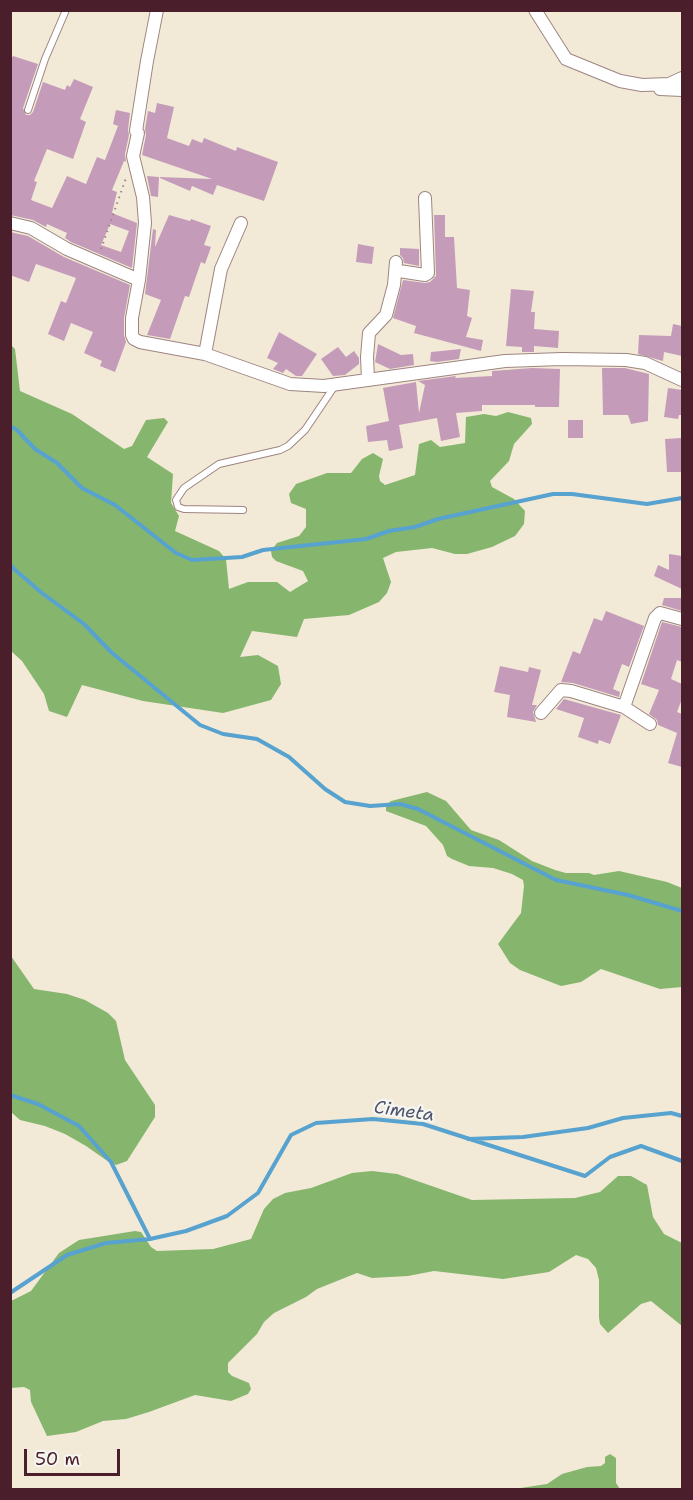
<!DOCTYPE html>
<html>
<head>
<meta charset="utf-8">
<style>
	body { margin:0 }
	#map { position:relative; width:693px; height:1500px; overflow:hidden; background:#f2ead7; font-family:"Shantell Sans",sans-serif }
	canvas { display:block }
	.frame { position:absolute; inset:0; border:12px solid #4a1f2b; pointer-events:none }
	.scale { position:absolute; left:24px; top:1449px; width:96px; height:27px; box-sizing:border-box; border:3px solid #4a1f2b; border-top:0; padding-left:8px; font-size:18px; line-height:21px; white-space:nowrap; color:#4a1f2b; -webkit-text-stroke:4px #f6f6f2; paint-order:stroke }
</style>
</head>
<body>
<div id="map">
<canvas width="693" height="1500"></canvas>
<div class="frame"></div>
<div class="scale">50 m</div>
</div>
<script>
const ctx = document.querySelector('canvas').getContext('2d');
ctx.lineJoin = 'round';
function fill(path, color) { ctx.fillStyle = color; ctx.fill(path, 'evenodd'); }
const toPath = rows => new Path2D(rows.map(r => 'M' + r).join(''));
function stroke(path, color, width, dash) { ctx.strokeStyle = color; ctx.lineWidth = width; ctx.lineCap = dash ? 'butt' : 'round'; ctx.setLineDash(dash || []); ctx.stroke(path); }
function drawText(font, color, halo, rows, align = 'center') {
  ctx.font = font + ' "Shantell Sans",sans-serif'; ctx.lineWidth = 4.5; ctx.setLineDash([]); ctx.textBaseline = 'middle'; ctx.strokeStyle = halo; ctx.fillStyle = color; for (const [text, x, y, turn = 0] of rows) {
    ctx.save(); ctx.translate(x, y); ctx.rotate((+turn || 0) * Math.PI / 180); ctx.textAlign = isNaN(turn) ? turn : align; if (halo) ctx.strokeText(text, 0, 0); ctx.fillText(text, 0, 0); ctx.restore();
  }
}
const forest = toPath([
	[10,344,15,349,20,391,72,414,124,449,132,446,146,420,164,418,168,422,147,457,173,474,171,503,179,516,175,531,219,551,226,559,229,589,248,582,277,582,290,592,308,581,303,571,276,561,272,557,271,551,277,543,299,536,306,527,306,509,291,503,289,494,296,484,327,473,351,473,362,459,373,453,383,459,379,476,380,481,385,485,415,475,419,444,431,440,440,447,465,443,466,417,484,414,496,416,508,412,531,418,532,424,514,444,509,461,490,481,492,487,514,499,525,511,524,524,515,536,492,547,467,554,455,554,432,548,396,552,383,558,391,582,387,593,379,602,349,615,304,619,297,637,252,631,240,657,258,655,278,666,281,684,271,700,223,713,143,701,82,685,67,717,49,711,44,694,22,661,11,651],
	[427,792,446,801,471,830,499,840,532,861,555,870,566,873,589,873,594,875,619,871,667,882,682,888,682,987,660,989,601,969,581,982,561,986,520,970,510,963,498,944,521,913,524,886,523,880,512,874,493,868,469,866,452,859,447,856,443,845,426,826,386,811,386,805,391,801],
	[11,956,34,989,67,994,85,1000,108,1013,116,1021,125,1060,155,1105,155,1117,127,1161,116,1165,106,1160,86,1146,65,1134,45,1126,20,1120,11,1112],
	[372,1171,397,1174,472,1200,575,1198,600,1192,618,1176,631,1176,647,1185,653,1217,664,1234,682,1243,682,1326,651,1301,641,1304,608,1333,600,1324,599,1318,599,1280,596,1268,588,1259,576,1255,549,1272,503,1279,434,1271,408,1276,372,1278,357,1273,317,1289,306,1297,274,1313,264,1322,257,1334,228,1363,228,1372,232,1376,249,1383,251,1389,248,1394,231,1401,195,1395,149,1412,126,1419,103,1421,76,1432,47,1436,31,1402,30,1390,24,1387,11,1388,11,1301,31,1291,59,1253,79,1240,135,1231,141,1232,151,1247,157,1251,213,1249,251,1239,264,1209,273,1199,285,1193,311,1188,352,1173],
	[610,1454,616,1458,616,1483,620,1489,514,1489,547,1484,562,1474,587,1467,601,1466,605,1463,605,1457]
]);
const stream = toPath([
	[10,426,17,430,35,449,57,463,82,488,115,505,176,553,192,560,242,557,263,550,366,539,389,531,415,527,438,519,553,494,572,494,647,504,682,498],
	[10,564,14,569,42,593,84,624,111,652,200,725,223,734,257,739,289,757,325,789,345,802,370,806,400,804,418,809,556,880,628,895,682,911],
	[10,1095,38,1104,79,1126,111,1162,150,1239],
	[468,1139,523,1137,588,1128,623,1118,671,1113,682,1116],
	[10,1293,67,1255,106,1243,150,1239,186,1231,227,1216,258,1193,291,1135,316,1123,373,1119,423,1124,585,1176,610,1157,641,1146,682,1161]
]);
const building = toPath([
	[13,56,38,64,23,108,26,115,30,115,33,112,43,82,65,90,67,85,70,87,74,79,93,87,80,119,86,122,73,159,47,149,34,181,37,182,31,200,52,208,67,176,86,184,97,157,105,160,118,126,113,124,116,110,130,113,128,130,129,135,125,154,126,162,124,161,112,190,117,192,112,213,137,223,132,268,71,242,65,238,67,233,47,224,46,227,33,220,10,215,10,62],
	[110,224,129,231,121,252,101,245],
	[157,103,174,107,167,138,189,146,192,139,202,143,204,138,236,151,237,147,278,162,264,201,217,185,213,195,192,186,190,191,160,178,160,177,212,179,142,155,146,135,145,129,148,111,155,113],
	[147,176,159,177,158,197,151,196],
	[169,215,190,221,191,219,211,226,204,245,211,247,205,264,201,262,189,297,185,296,170,339,147,335,161,300,145,294,153,229,156,230,155,247],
	[434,215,445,215,445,237,454,237,457,288,470,290,467,316,472,318,466,337,483,340,481,351,414,333,416,326,393,318,403,280,425,283,430,282,436,276],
	[10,232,28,236,64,257,130,285,124,318,124,335,126,342,115,372,100,366,102,361,84,353,93,332,71,323,64,341,48,334,61,301,66,303,76,278,36,264,29,282,10,275],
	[358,244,374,247,372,264,356,262],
	[400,248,419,249,419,266,404,263,403,258,400,255],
	[511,289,534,291,531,312,535,312,534,329,559,331,558,348,534,346,534,352,522,352,522,347,506,346],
	[673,324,682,326,682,356,664,352,663,361,638,354,639,335,671,336],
	[279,332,317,354,302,376,296,376,286,369,283,373,273,369,278,363,267,358],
	[378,344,401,355,413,354,414,365,390,369,375,362],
	[338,347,346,357,354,351,359,358,359,364,345,375,333,376,321,359],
	[461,349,459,359,437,362,430,361,431,352],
	[532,368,560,369,559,407,535,407,535,405,482,405,482,411,456,413,460,437,441,441,437,418,399,425,403,448,389,451,387,440,368,442,366,426,389,421,383,388,416,382,419,413,425,385,418,381,456,376,455,378,492,376,492,371],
	[602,368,625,368,649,374,648,421,631,424,628,415,603,415],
	[668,388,682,390,682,415,679,415,678,419,664,417],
	[568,420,583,420,583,438,568,438],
	[682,438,682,472,667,472,665,439],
	[669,554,682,556,682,589,654,576,658,565,669,570],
	[664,598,682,598,682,611,662,605],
	[606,611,644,626,629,667,622,664,613,689,620,692,619,697,573,683,561,682,573,651,580,654,594,618,602,621],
	[662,622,682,627,682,662,677,660,671,679,682,684,682,699,677,712,682,714,682,767,668,763,677,733,658,725,657,720,649,714,659,690,641,684],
	[500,666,528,672,529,667,541,670,532,705,537,705,533,712,536,722,507,717,510,695,494,692],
	[564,699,621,715,610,744,599,740,598,744,578,737,584,718,556,709]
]);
const path = toPath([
	[101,249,126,178]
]);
const service = toPath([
	[28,110,45,59,66,10],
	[243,510,184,509,178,507,176,500,184,488,219,464,280,450,288,446,305,430,334,387]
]);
const minor = toPath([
	[535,10,566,59,620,81,642,85,669,84,682,78],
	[660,89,682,90],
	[10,223,31,228,67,249,139,280,132,318,132,335,134,339,140,342,205,354,290,384,324,386,505,361,562,359,626,360,645,363,682,380],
	[395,273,399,271,425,275,428,273,425,198],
	[139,280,145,223,143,197,133,156,138,133,136,131,147,61,157,10],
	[205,354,221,269,241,223],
	[368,379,367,357,369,333,386,315,394,285,396,262],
	[541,713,561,690,571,691,624,707],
	[650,724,624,707,655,618,660,613,682,619]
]);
const waterNames = [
	["Cimeta",404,1112,8]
];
fill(forest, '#86b66e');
stroke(stream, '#57a2cf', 4);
fill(building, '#c49cba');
stroke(service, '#9e8481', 8);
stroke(minor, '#9e8481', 14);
stroke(path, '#9e8481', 2, [1.5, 4.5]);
stroke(service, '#fff', 6);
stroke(minor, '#fff', 12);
drawText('italic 18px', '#4f536d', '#f6f6f2', waterNames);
</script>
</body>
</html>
